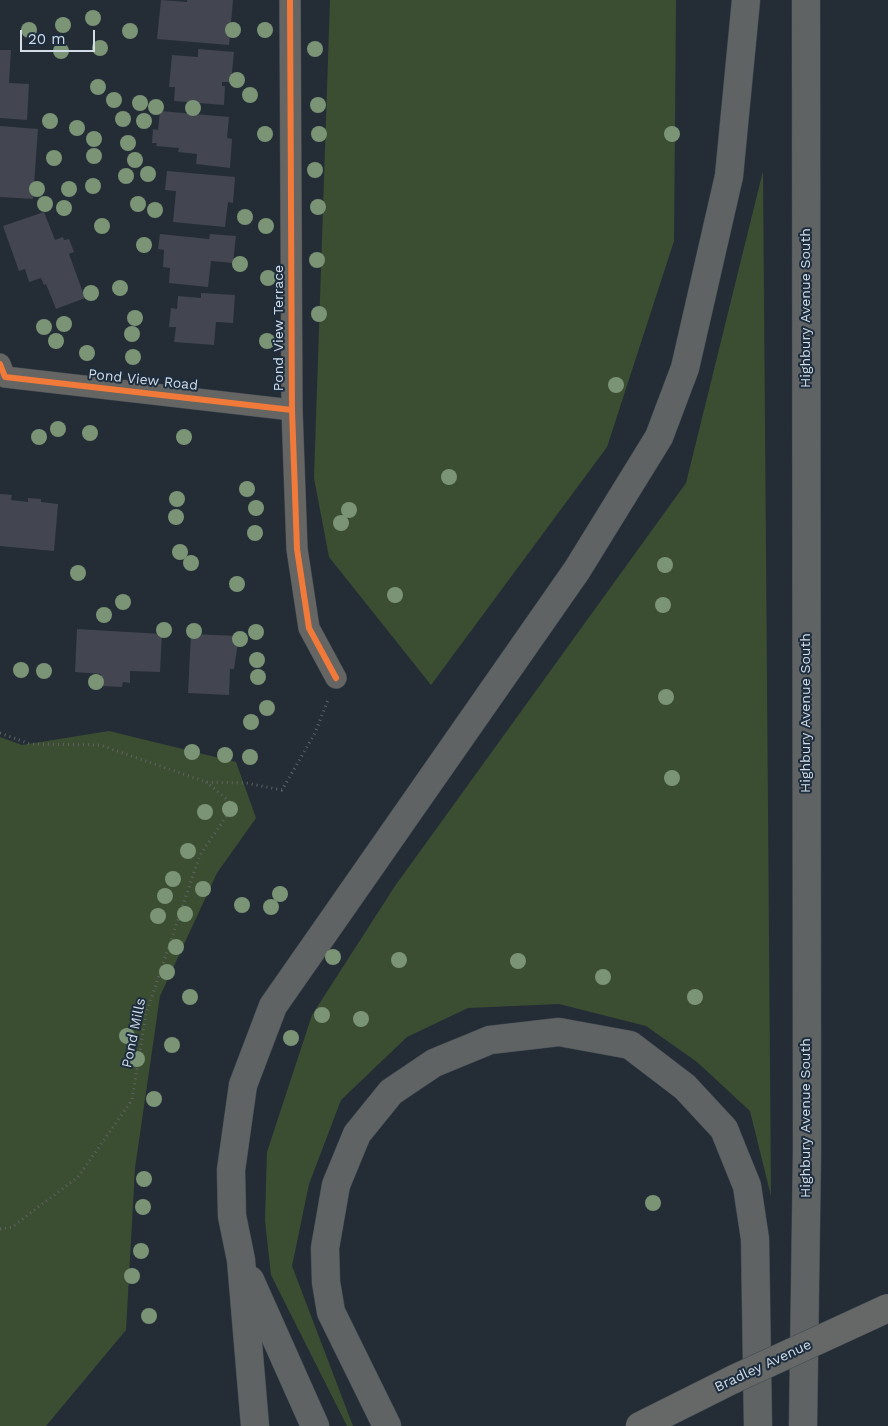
<!DOCTYPE html>
<html>
<head>
<meta charset="utf-8">
<style>
	body { margin:0 }
	#map { position:relative; width:888px; height:1426px; overflow:hidden; background:#242d36; font-family:"Work Sans",sans-serif }
	canvas { display:block }
	.scale { position:absolute; left:20px; top:30px; width:75px; height:22px; box-sizing:border-box; border:2px solid #d2dde8; border-top:0; padding-left:6px; font-size:15px; line-height:18px; white-space:nowrap; color:#d2dde8; -webkit-text-stroke:4px #1d2d3d; paint-order:stroke }
</style>
</head>
<body>
<div id="map">
<canvas width="888" height="1426"></canvas>
<div class="scale">20 m</div>
</div>
<script>
const ctx = document.querySelector('canvas').getContext('2d');
ctx.lineJoin = 'round';
function fill(path, color) { ctx.fillStyle = color; ctx.fill(path, 'evenodd'); }
const toPath = rows => new Path2D(rows.map(r => 'M' + r).join(''));
function stroke(path, color, width, dash) { ctx.strokeStyle = color; ctx.lineWidth = width; ctx.lineCap = dash ? 'butt' : 'round'; ctx.setLineDash(dash || []); ctx.stroke(path); }
function drawText(font, color, halo, rows, align = 'center') {
  ctx.font = font + ' "Work Sans",sans-serif'; ctx.lineWidth = 4; ctx.setLineDash([]); ctx.textBaseline = 'middle'; ctx.strokeStyle = halo; ctx.fillStyle = color; for (const [text, x, y, turn = 0] of rows) {
    ctx.save(); ctx.translate(x, y); ctx.rotate((+turn || 0) * Math.PI / 180); ctx.textAlign = isNaN(turn) ? turn : align; if (halo) ctx.strokeText(text, 0, 0); ctx.fillText(text, 0, 0); ctx.restore();
  }
}
const green = toPath([
	[330,0,676,0,674,241,607,447,431,685,329,557,314,478],
	[763,171,771,1196,750,1111,697,1062,646,1026,559,1004,468,1008,407,1037,341,1100,309,1184,292,1266,353,1426,347,1426,271,1275,265,1220,267,1152,312,1015,395,886,686,483],
	[109,731,236,762,256,818,217,873,160,996,135,1168,126,1330,46,1426,0,1426,0,737,22,745]
]);
const building = toPath([
	[161,0,187,2,187,0,233,0,229,45,157,39],
	[198,49,234,52,231,82,222,82,222,86,225,86,224,105,174,101,175,87,169,87,172,55,198,57],
	[0,50,11,50,9,83,29,84,27,120,0,118],
	[160,111,229,117,227,138,232,139,230,168,196,164,197,154,178,152,179,148,156,146,157,143,152,143,153,129,158,130],
	[0,126,38,129,33,199,0,197],
	[167,171,235,177,233,203,228,202,225,227,173,222,176,191,165,190],
	[44,212,55,240,63,237,64,240,69,239,74,252,69,254,85,298,56,309,46,284,44,285,41,278,29,282,25,269,19,271,3,226],
	[160,234,209,239,210,234,236,236,233,263,211,261,208,287,169,283,170,268,163,267,164,250,158,249],
	[201,293,235,295,233,323,216,322,214,345,174,342,176,327,169,327,171,308,177,309,178,296,201,298],
	[0,494,12,495,11,500,28,502,28,498,41,499,41,502,58,504,54,551,0,546],
	[77,629,162,634,160,672,130,671,130,683,123,682,122,687,100,686,101,674,75,672],
	[191,634,239,636,234,669,230,669,229,695,188,693]
]);
const path = toPath([
	[0,733,30,744,100,745,206,782,246,783,282,790,315,733,328,700],
	[0,1229,12,1227,78,1177,132,1100,146,1014,200,855,234,805,206,782]
]);
const minor = toPath([
	[290,0,292,410,297,549,309,628,336,678],
	[0,364,5,377,292,410]
]);
const secondary = toPath([
	[640,1426,734,1379]
]);
const motorway = toPath([
	[250,1280,315,1426],
	[255,1426,241,1260,232,1216,231,1170,243,1085,273,1006,577,570,659,437,685,368,729,176,746,0],
	[387,1426,331,1312,326,1282,325,1248,336,1185,357,1134,391,1092,434,1063,490,1040,559,1032,630,1045,685,1087,724,1129,747,1186,755,1239,758,1426],
	[803,1426,807,1151,806,0]
]);
const secondaryBridge = toPath([
	[734,1379,888,1308]
]);
const cycleway = toPath([
	[290,0,292,410,297,549,309,628,336,678],
	[0,364,5,377,292,410]
]);
const trees = [
	[93,18],
	[63,25],
	[29,30],
	[233,30],
	[265,30],
	[130,31],
	[100,48],
	[315,49],
	[61,51],
	[237,80],
	[98,87],
	[250,95],
	[114,100],
	[140,103],
	[318,105],
	[156,107],
	[193,108],
	[123,119],
	[50,121],
	[144,121],
	[77,128],
	[265,134],
	[319,134],
	[672,134],
	[94,139],
	[128,143],
	[94,156],
	[54,158],
	[135,160],
	[315,170],
	[148,174],
	[126,176],
	[93,186],
	[37,189],
	[69,189],
	[45,204],
	[138,204],
	[318,207],
	[64,208],
	[155,210],
	[245,217],
	[102,226],
	[266,226],
	[144,245],
	[317,260],
	[240,264],
	[268,278],
	[120,288],
	[91,293],
	[319,314],
	[135,318],
	[64,324],
	[44,327],
	[132,334],
	[56,341],
	[267,341],
	[87,353],
	[133,357],
	[616,385],
	[58,429],
	[90,433],
	[39,437],
	[184,437],
	[449,477],
	[247,489],
	[177,499],
	[256,508],
	[349,510],
	[176,517],
	[341,523],
	[255,533],
	[180,552],
	[191,563],
	[665,565],
	[78,573],
	[237,584],
	[395,595],
	[123,602],
	[663,605],
	[104,615],
	[164,630],
	[194,631],
	[256,632],
	[240,639],
	[257,660],
	[21,670],
	[44,671],
	[258,677],
	[96,682],
	[666,697],
	[267,708],
	[251,722],
	[192,752],
	[225,755],
	[250,757],
	[672,778],
	[230,809],
	[205,812],
	[188,851],
	[173,879],
	[203,889],
	[280,894],
	[165,896],
	[242,905],
	[271,907],
	[185,914],
	[158,916],
	[176,947],
	[333,957],
	[399,960],
	[518,961],
	[167,972],
	[603,977],
	[190,997],
	[695,997],
	[322,1015],
	[361,1019],
	[127,1036],
	[291,1038],
	[172,1045],
	[137,1059],
	[154,1099],
	[144,1179],
	[653,1203],
	[143,1207],
	[141,1251],
	[132,1276],
	[149,1316]
];
const streetNames = [
	["Highbury Avenue South",806,308,-90],
	["Pond View Terrace",279,328,-90],
	["Pond View Road",143,380,6],
	["Highbury Avenue South",806,713,-90],
	["Pond Mills",134,1033,-78],
	["Highbury Avenue South",806,1118,-90],
	["Bradley Avenue",763,1366,-25]
];
fill(green, '#3b4e32');
fill(building, '#434550');
stroke(minor, '#424951', 22);
stroke(secondary, '#424951', 29);
stroke(motorway, '#424951', 29);
stroke(path, '#606263', 3, [1, 4]);
stroke(minor, '#656564', 21);
stroke(secondary, '#656867', 28);
stroke(motorway, '#606364', 28);
stroke(secondaryBridge, '#424951', 29, []);
stroke(secondaryBridge, '#656867', 28);
stroke(cycleway, '#f17a3a', 6);
ctx.fillStyle = '#7b9476';
for (const [x, y] of trees) { ctx.beginPath(); ctx.arc(x, y, 8, 0, 2 * Math.PI); ctx.fill(); }
drawText('14px', '#d2dde8', '#1d2d3d', streetNames);
</script>
</body>
</html>
